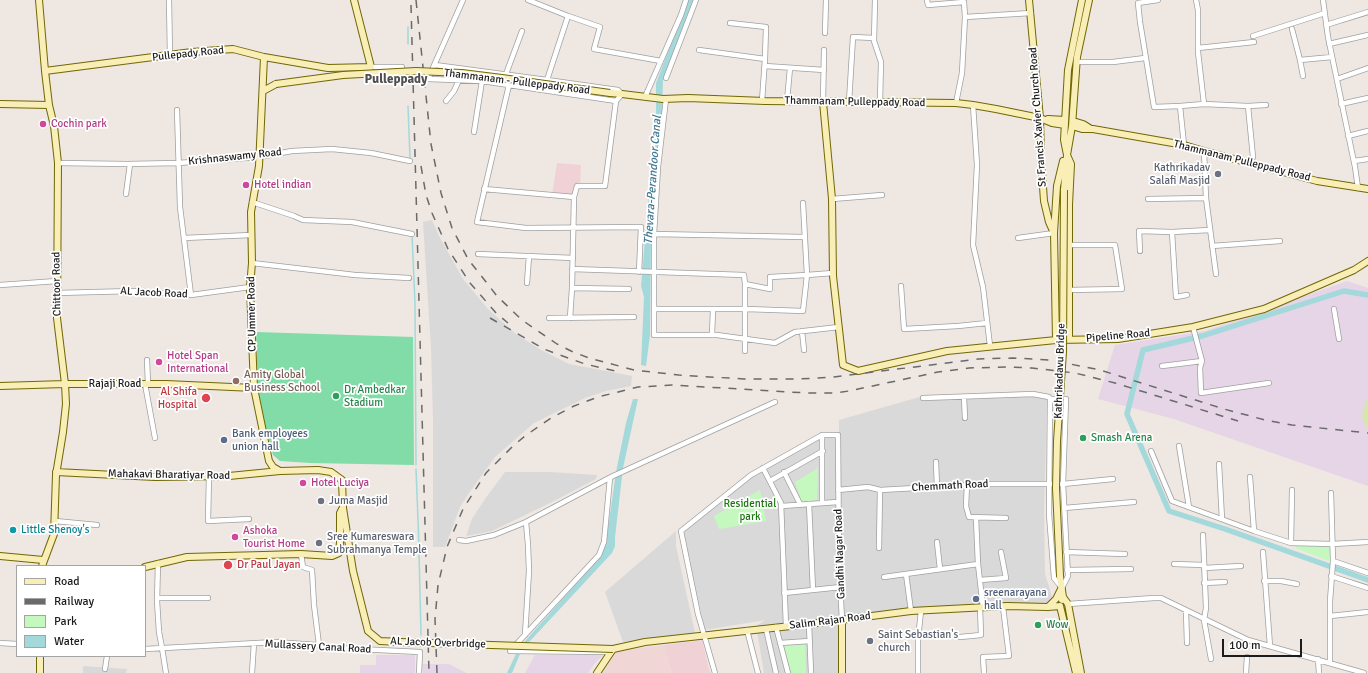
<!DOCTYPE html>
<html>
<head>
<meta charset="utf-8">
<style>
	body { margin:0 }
	#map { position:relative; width:1368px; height:673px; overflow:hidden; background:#eee7e2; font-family:Signika,sans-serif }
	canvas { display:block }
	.legend { position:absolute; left:16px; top:565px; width:130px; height:92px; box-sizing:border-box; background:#fff; border:1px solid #a4a4a4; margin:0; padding:5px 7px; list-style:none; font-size:12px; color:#1c1c1c }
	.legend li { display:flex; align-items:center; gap:8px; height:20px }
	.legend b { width:20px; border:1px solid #a4a4a4 }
	.scale { position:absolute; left:1222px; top:639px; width:80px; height:18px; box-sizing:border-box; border:2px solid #1c1c1c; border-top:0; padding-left:5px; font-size:12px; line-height:14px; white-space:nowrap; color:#1c1c1c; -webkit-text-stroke:3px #fff; paint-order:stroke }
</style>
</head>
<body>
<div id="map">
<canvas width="1368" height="673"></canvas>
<ul class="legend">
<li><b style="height:5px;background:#f8eeb6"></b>Road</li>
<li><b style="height:5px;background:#6a6a6a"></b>Railway</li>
<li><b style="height:11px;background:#c5f8bf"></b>Park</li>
<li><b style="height:11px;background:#a3d9db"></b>Water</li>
</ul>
<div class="scale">100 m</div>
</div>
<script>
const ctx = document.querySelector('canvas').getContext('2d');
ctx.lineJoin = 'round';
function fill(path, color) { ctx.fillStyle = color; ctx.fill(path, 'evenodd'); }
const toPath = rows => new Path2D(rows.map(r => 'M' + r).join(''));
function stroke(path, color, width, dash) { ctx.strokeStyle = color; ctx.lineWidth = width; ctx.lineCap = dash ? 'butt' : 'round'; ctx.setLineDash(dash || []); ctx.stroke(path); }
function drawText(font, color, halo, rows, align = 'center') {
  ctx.font = font + ' Signika,sans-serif'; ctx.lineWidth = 3.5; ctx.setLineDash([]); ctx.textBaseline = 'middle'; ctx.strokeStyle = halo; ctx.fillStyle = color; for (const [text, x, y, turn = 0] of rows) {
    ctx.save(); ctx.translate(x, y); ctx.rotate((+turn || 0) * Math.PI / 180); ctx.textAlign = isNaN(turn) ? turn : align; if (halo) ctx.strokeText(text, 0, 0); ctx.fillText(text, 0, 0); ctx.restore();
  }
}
const residential = toPath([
	[432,220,439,236,463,279,488,309,516,334,541,350,569,364,632,376,631,386,606,391,585,398,534,423,495,457,469,493,460,507,445,547,433,547,433,419,431,348,423,222],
	[1033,393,1047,396,1044,514,1045,574,1054,603,844,615,840,456,840,673,764,673,756,626,765,620,705,630,682,531,763,466,822,433,839,432,839,420,923,396],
	[505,472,550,472,597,475,596,479,552,502,492,531,466,536,472,519,485,499],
	[676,531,676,546,695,633,623,642,605,592],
	[83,666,127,669,126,673,83,673]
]);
const commercial = toPath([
	[557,163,581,165,580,186,573,197,552,195],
	[702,640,710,673,672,673,664,645]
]);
const industrial = toPath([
	[1347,281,1368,288,1368,486,1174,419,1098,399,1115,345,1205,331],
	[376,655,415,655,415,673,360,673,360,665,376,665],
	[535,655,603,655,595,663,588,673,525,673],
	[422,664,449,664,466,673,423,673]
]);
const military = toPath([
	[664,645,672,673,603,673,615,653,620,650]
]);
const grass = toPath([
	[1368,396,1368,428,1366,427,1362,416]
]);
const park = toPath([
	[818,468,817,500,802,502,795,482],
	[760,490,766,521,719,529,714,516],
	[1296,545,1327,546,1330,548,1329,561,1296,548],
	[805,643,806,673,791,673,784,645]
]);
const pitch = toPath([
	[256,332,413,337,414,465,310,463,280,461,273,455,261,411,258,389]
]);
const water = toPath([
	[688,0,695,0,689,17,663,79,662,112,656,168,651,236,650,335,646,366,641,365,644,297,641,286,656,114,656,83],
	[633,399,638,399,623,468,615,537,615,546,612,553,530,641,520,654,512,673,507,673,516,654,526,640,599,558,606,543,616,472,626,423]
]);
const stream = toPath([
	[408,27,408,44],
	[408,106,410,158],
	[412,234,415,304,416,465],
	[416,469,419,546],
	[419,551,421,635]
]);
const canal = toPath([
	[1368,295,1344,291,1202,336,1143,350,1127,414,1169,511,1225,529,1368,580]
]);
const street = toPath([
	[169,0,170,55],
	[463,0,428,79,482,81,616,101,622,94,618,90,547,80,568,16,528,0],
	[875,0,874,41,881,62,880,102],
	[927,0,928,5,964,2,965,17,1031,13],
	[1158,0,1138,3,1140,22,1154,107,1180,106],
	[1196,0,1198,10,1198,52,1204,104],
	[1323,0,1328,37,1355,167,1358,188],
	[568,16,600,27,594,49,661,61],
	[730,23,766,27,765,59],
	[1326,25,1368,12],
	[1292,29,1300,60],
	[825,33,826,0],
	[1253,36,1325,13],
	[1329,44,1368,35],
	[1198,48,1254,42],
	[699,50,765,59,762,101],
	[1077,62,1113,62,1145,58],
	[435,65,547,80],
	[765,66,824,70],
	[371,67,402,67],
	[506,74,522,31],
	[1303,76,1300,60,1332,57],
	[666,78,696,0],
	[1337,79,1368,68],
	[509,85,477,222,526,228,641,227,639,272],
	[645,97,681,15,686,0],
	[666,99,658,167,654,234,654,335,717,335,775,343,795,332,839,327],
	[446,101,454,91,459,80],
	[787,101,790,68],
	[823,102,824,50],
	[849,102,853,37,874,38],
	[956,103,962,73,965,17],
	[1341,104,1368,98],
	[973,105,977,165,973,245,983,287,990,346],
	[1248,106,1253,157],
	[177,110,180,207,191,295],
	[474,132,482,81],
	[1348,136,1368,131],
	[1184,145,1180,106,1204,104,1248,106,1266,105],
	[1204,151,1206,198,1216,274],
	[1354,161,1368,159],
	[58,163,127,164,178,163,259,157,292,151,332,149,371,153,410,161],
	[484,189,574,197],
	[126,194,130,164],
	[832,199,882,195],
	[1148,199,1206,198],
	[252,202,294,216,303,220,352,222,412,234],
	[1172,232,1176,297,1187,295],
	[654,234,804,237],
	[184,238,251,235],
	[1018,238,1054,233],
	[1069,245,1115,245,1122,289,1069,290],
	[1212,246,1280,241],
	[1140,251,1139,231,1172,232,1210,230],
	[478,254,573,258],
	[252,263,355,275,409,278],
	[572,269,744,275,745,284,770,289,770,277,807,275,803,203],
	[527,283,529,256],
	[0,285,57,281],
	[901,286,904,329,958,326,987,323],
	[572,288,629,289],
	[57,293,133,291,191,295,250,287],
	[654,309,746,309,803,311,807,275,833,273],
	[1334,309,1339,339],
	[549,318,634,317],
	[570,318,572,288,574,197,577,186,605,186,616,101],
	[1193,327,1202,361,1200,368,1201,393,1269,383],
	[802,331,804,350],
	[712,335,713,310],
	[745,351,745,284],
	[147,360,148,384],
	[1162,366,1202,361],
	[145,384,155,438],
	[964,397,965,418],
	[923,398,1033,394,1049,397,1050,399,1066,399,1063,484,1068,576,1062,588,1054,578,1049,514,1050,399],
	[822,435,822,503],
	[1179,446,1189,507],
	[1151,451,1172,501,1254,531,1291,543,1332,544,1368,542],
	[936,462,937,487],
	[1219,464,1222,519],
	[763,468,781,503,786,626],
	[784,472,800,504],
	[209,476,208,521,249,519],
	[1250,477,1254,531],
	[770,481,823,451],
	[967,484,966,506,969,517,1006,518],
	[838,490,868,487,880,490,988,484,1063,484,1113,479],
	[809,504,813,590],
	[782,506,838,502],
	[1064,508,1134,502],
	[976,518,978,564,983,608],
	[55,521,97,525],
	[1203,535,1206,608,1204,620,1211,659],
	[459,540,466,541,494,535,526,522],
	[937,542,940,569],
	[1291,543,1292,490],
	[879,548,880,490],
	[1066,552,1125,554],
	[1263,552,1270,646],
	[301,554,303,567,312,570,314,605,319,645],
	[1333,561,1368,573],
	[158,563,157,601,159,632,162,648,166,673],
	[1174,564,1204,565],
	[1204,568,1241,566],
	[1067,570,1131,569],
	[906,574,911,611],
	[1331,576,1368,588],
	[884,577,978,564],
	[980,580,1006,578,1001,552],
	[1264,581,1281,581,1297,584],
	[1204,583,1225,582],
	[784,593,841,587],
	[157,598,208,598],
	[1068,604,1154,598,1161,598,1248,640,1364,673],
	[1186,611,1187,643],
	[1330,616,1368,612],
	[809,624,811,673],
	[776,627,788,673],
	[766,629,776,673],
	[747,630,758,673],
	[525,635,529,571,528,545,526,522,613,476,775,402],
	[960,637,981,635,980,608],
	[0,643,17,644],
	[780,643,810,641],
	[145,649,276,642,316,645,337,648,420,652,419,673],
	[610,652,510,651,599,555,604,542,610,478],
	[1318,659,1319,673],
	[1330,663,1330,601,1333,561,1331,493],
	[105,669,107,656],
	[252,673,254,643],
	[715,673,698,614,681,531,751,475,822,435,838,435,839,563,842,620],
	[918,673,918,639,921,611],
	[984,673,983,657,1009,656,1003,607],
	[1246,673,1247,657]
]);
const secondary = toPath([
	[39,0,45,71,49,105,54,126,58,163,57,318,65,384,66,404,63,432,56,475,54,534,42,566],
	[1029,0,1040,118,1041,158,1044,201,1049,222,1054,233],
	[264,57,259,166,251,212,252,263,250,287,254,388,269,461,273,467,280,471,318,470,331,472,342,480,343,508,353,571,368,631,380,641,400,642],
	[45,71,192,52,233,49,264,57,328,68,371,67,354,0],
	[263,91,276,84],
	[610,93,622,94,663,99,688,98,765,101,956,103,973,105,996,109,1040,118,1052,123,1065,125],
	[823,102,832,199,833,276,843,365,858,371,947,351,1056,340,1118,339,1193,327,1264,309,1354,270,1368,261],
	[0,104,49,105],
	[1048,119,1065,120],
	[1073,121,1083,124,1091,129],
	[1072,126,1082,129,1093,129,1184,145,1204,151,1317,181,1368,189],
	[1064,190,1067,155,1072,126,1077,57,1089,0],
	[1056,340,1054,233,1057,186,1063,161],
	[1069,340,1069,205,1071,164,1067,155,1064,140,1068,70,1082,0],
	[0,386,65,384,166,384,254,388],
	[56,472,155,477,229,476,280,471],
	[0,556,43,560],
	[145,567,187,557,301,554,332,556,339,553,340,542,340,513,342,509],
	[1060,576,1063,597,1062,600],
	[1063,597,1068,604,1081,673],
	[1060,606,1076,673],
	[1048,607,1056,599,1061,589],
	[40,656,40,673],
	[597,673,613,649,645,642,809,624,911,611,1007,606,1048,607,1060,606],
	[842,673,842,620]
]);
const rail = toPath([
	[416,0,431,144,441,193,452,228,468,259,497,296,522,320,557,344,571,351,589,358,634,370,679,375,744,379,799,379,834,377,978,359,1013,358,1050,360,1100,370,1224,409,1265,420,1292,425,1368,433],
	[411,5,429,673],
	[421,166,426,195,432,213,448,249,470,283,497,314,508,323],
	[490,318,544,349,557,354,585,364,615,371],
	[437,673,435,619,438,585,447,547,463,509,486,473,513,446,525,436,551,418,574,406,598,397,638,387,672,385,807,393,836,393,849,391,938,372,969,368,1007,367,1032,368,1075,373,1115,383,1238,421]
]);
const secondaryBridge = toPath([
	[276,84,343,75,416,71,462,73,502,78,610,93],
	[1060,576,1056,488,1057,441,1063,352,1064,190],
	[400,642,613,649]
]);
const markers = [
	[43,124,4,"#d1479c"],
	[1218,174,4,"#6b7280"],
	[246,185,4,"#d1479c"],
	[159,362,4,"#d1479c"],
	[236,381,4,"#8d6e63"],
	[336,396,4,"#2e9e5b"],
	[206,398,5,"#e0444e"],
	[1083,438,4,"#2e9e5b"],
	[224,440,4,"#5c6f8a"],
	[303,483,4,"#d1479c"],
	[321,501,4,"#6b7280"],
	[13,530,4,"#0f9aa8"],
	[235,537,4,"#d1479c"],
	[319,543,4,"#6b7280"],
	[228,565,5,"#e0444e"],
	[976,599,4,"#5c6f8a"],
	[1038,625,4,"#2e9e5b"],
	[870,641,4,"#6b7280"]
];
const streetNames = [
	["Pullepady Road",188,54,-6],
	["Thammanam - Pulleppady Road",517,82,7],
	["Thammanam Pulleppady Road",855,102,1],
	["St Francis Xavier Church Road",1038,117,-94],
	["Krishnaswamy Road",235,157,-6],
	["Thammanam Pulleppady Road",1242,161,14],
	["Chittoor Road",57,284,-91],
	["AL Jacob Road",154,293,3],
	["CP Ummer Road",252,314,-91],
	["Pipeline Road",1118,336,-5],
	["Kathrikadavu Bridge",1060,371,-88],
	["Rajaji Road",115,384],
	["Mahakavi Bharatiyar Road",169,475,1],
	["Chemmath Road",950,486,-3],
	["Gandhi Nagar Road",840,554,-92],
	["Salim Rajan Road",830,621,-7],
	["AL Jacob Overbridge",438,643,2],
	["Mullassery Canal Road",318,647,3]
];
const hotelNames = [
	["Cochin park",51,124],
	["Hotel indian",254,185],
	["Hotel Span",167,356],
	["International",167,369],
	["Hotel Luciya",311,483],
	["Ashoka",243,531],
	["Tourist Home",243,544]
];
const worshipNames = [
	["Kathrikadav",1210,168,"right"],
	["Salafi Masjid",1210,181,"right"],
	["Juma Masjid",329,501],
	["Sree Kumareswara",327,537],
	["Subrahmanya Temple",327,550],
	["Saint Sebastian's",878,635],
	["church",878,648]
];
const educationNames = [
	["Amity Global",244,375],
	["Business School",244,388]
];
const leisureNames = [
	["Dr Ambedkar",344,390],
	["Stadium",344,403],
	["Smash Arena",1091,438],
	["Wow",1046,625]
];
const healthNames = [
	["Al Shifa",197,392],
	["Hospital",197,405],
	["Dr Paul Jayan",237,565,"left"]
];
const serviceNames = [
	["Bank employees",232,434],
	["union hall",232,447],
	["sreenarayana",984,593],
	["hall",984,606]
];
const parkNames = [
	["Residential",750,504],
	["park",750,517]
];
const cultureNames = [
	["Little Shenoy's",21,530]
];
const waterNames = [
	["Thevara-Perandoor Canal",653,180,-86]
];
const quarterNames = [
	["Pulleppady",396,80]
];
fill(residential, '#dad9d9');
fill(commercial, '#efd1d6');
fill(industrial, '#e6d4e7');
fill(military, '#f0d7d5');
fill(grass, '#d4e8a8');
fill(park, '#c5f8bf');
fill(pitch, '#81dca7');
fill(water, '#a3d9db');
stroke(stream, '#a3d9db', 1.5);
stroke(canal, '#a3d9db', 5.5);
stroke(street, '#a0a0a0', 6);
stroke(secondary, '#706706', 8);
stroke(street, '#fff', 4.5);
stroke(secondary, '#f8eeb6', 6);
stroke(rail, '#6a6a6a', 1.5, [8, 8]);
stroke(secondaryBridge, '#706706', 8, []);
stroke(secondaryBridge, '#f8eeb6', 6);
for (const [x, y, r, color] of markers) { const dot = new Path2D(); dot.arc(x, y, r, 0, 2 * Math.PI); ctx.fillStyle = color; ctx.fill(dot); stroke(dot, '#fff', 1.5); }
drawText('11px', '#1c1c1c', '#fff', streetNames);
drawText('11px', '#b23c85', '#fff', hotelNames, 'left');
drawText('11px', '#5b616d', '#fff', worshipNames, 'left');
drawText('11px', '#785e54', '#fff', educationNames, 'left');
drawText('11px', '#27864d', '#fff', leisureNames, 'left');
drawText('11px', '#be3a42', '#fff', healthNames, 'right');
drawText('11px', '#4e5e75', '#fff', serviceNames, 'left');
drawText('11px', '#19780d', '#fff', parkNames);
drawText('11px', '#0d838f', '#fff', cultureNames, 'left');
drawText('italic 12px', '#427a93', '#fff', waterNames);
drawText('bold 13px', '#4f4f4f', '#fff', quarterNames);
</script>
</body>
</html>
